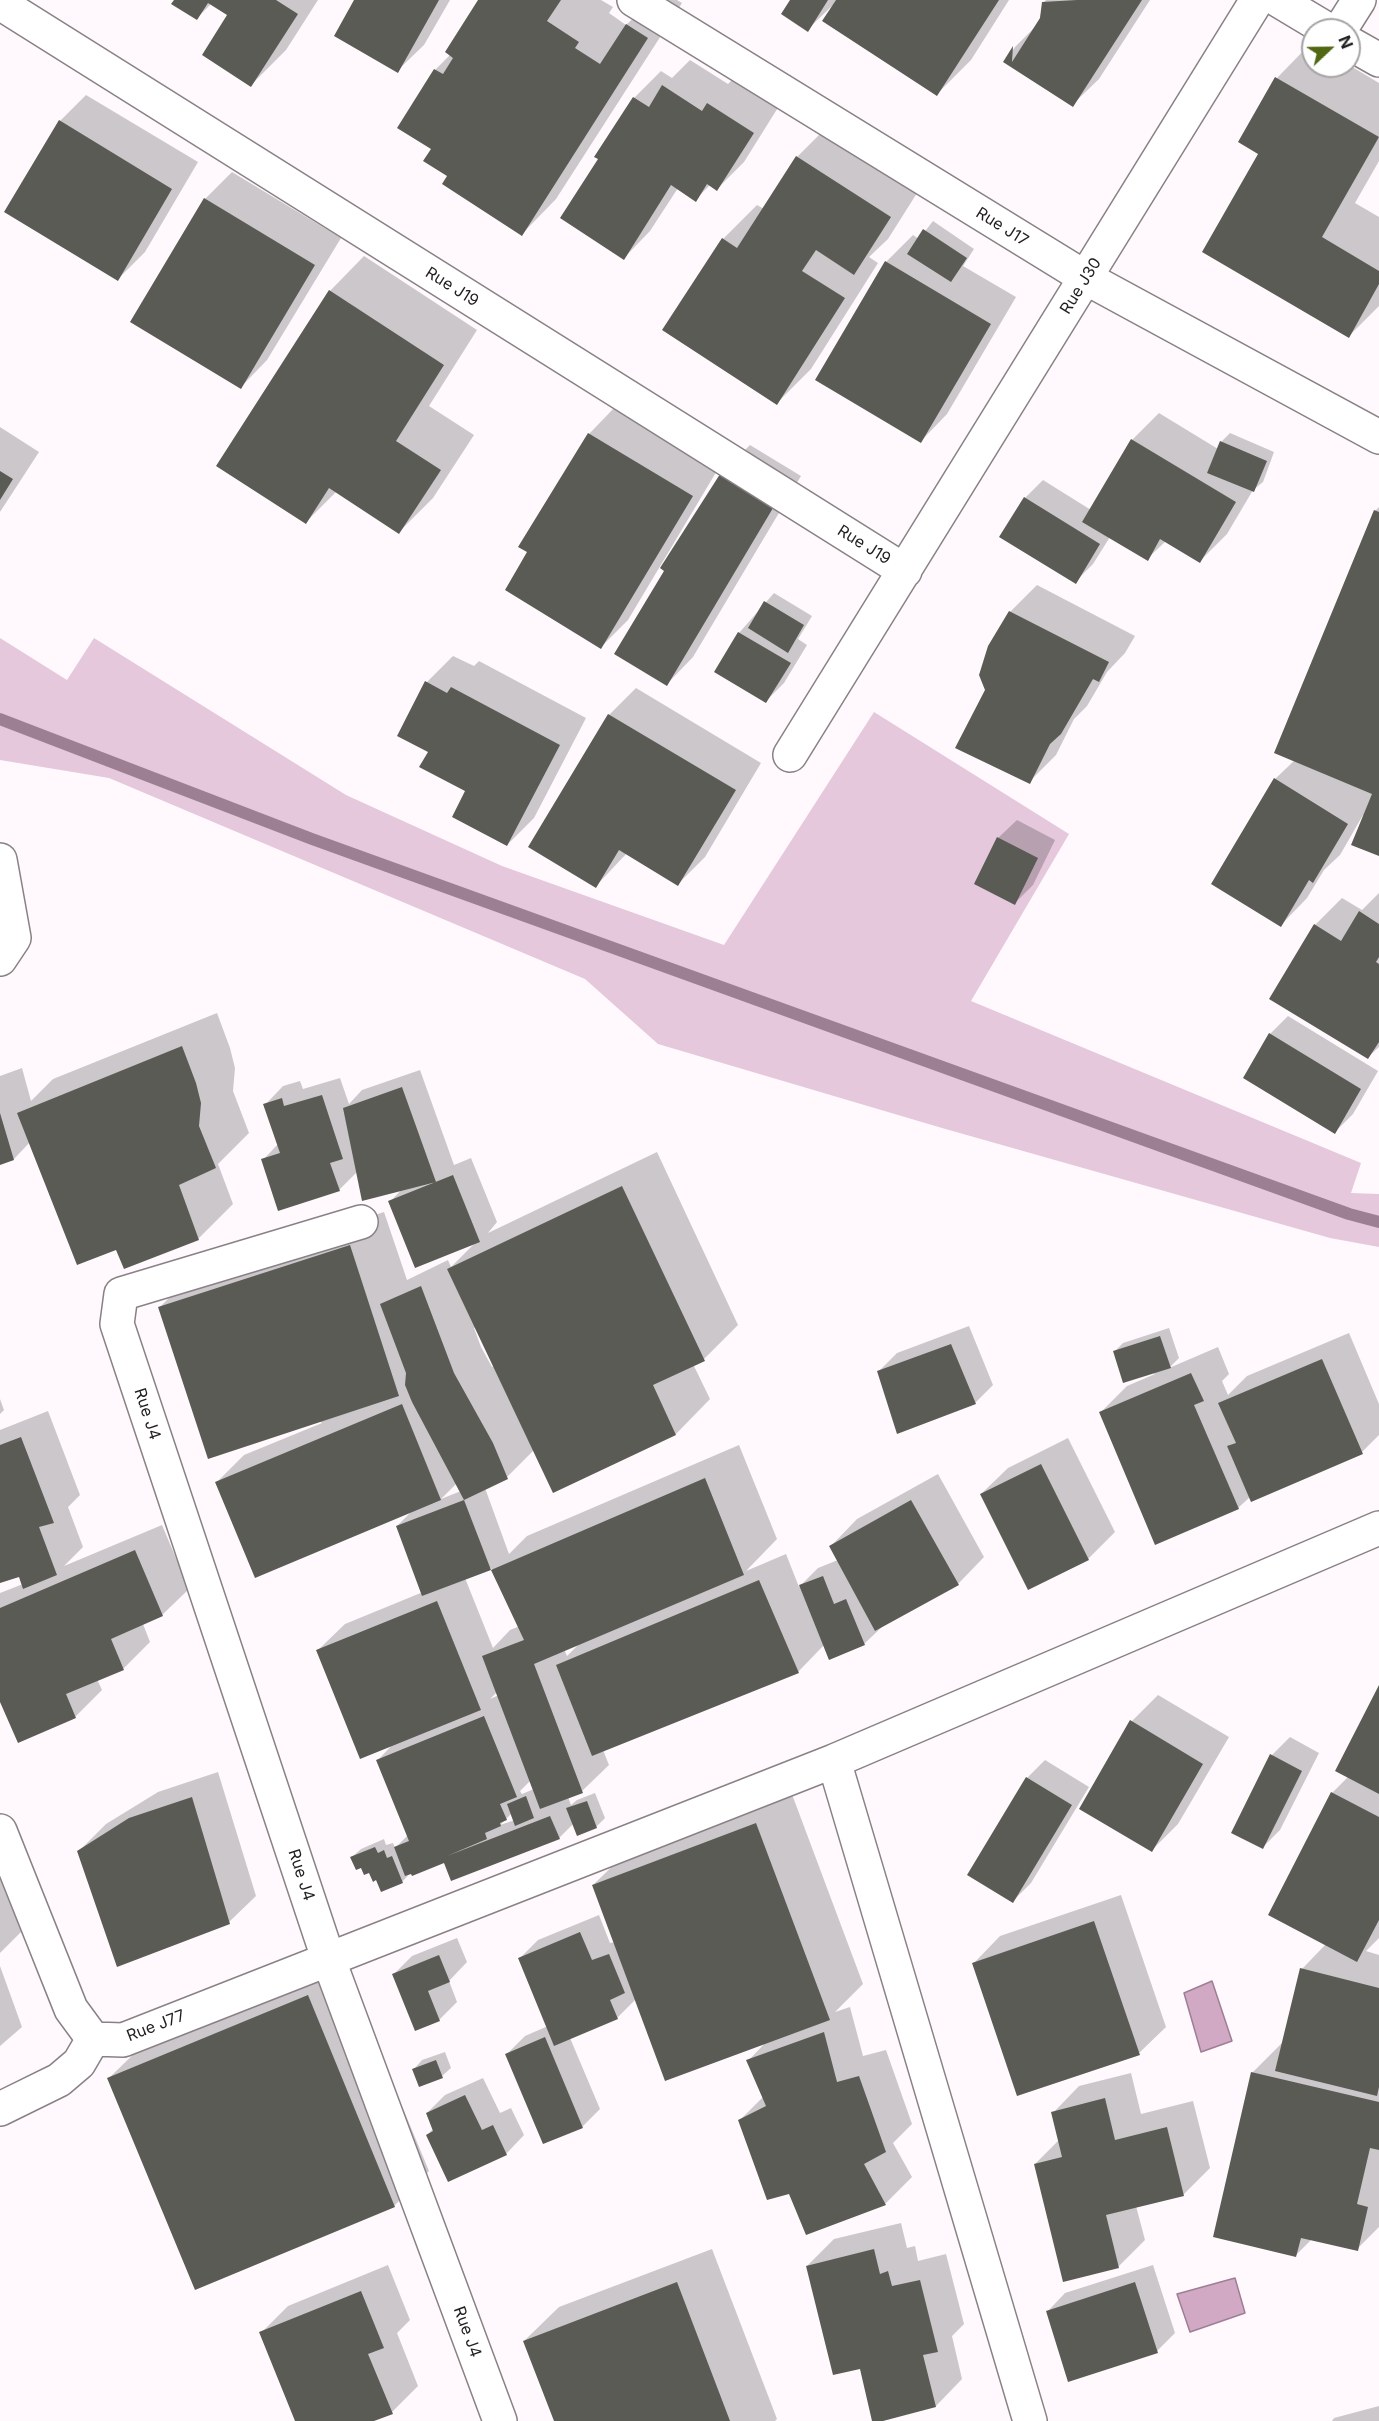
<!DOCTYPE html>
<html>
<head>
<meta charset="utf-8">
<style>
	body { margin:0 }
	#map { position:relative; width:1379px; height:2421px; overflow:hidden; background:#fff9fd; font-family:Inter,sans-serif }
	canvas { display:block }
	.north { position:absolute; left:1301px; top:18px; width:60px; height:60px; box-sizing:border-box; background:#fff; border:2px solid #a6a5a6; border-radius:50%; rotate:68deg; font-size:16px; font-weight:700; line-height:24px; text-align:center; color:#211e20 }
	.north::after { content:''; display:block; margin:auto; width:21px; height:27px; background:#516714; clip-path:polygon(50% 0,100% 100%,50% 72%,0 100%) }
</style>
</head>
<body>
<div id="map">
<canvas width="1379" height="2421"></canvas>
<div class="north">N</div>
</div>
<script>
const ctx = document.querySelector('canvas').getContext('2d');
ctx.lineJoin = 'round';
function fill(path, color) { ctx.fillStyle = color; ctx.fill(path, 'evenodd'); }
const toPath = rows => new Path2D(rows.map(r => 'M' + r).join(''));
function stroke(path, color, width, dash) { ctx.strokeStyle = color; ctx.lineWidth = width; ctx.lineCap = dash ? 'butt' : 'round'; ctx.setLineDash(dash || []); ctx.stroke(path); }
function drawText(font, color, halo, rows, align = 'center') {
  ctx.font = font + ' Inter,sans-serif'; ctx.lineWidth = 6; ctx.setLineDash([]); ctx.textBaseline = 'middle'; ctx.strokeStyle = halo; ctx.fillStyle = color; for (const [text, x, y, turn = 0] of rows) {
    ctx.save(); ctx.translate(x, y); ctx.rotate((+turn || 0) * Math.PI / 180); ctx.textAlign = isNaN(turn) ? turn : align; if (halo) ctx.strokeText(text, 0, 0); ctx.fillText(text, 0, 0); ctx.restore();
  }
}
const green = toPath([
	[0,638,67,680,94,638,346,795,502,866,724,945,874,712,1069,834,971,1001,1361,1163,1351,1193,1379,1194,1379,1247,1330,1238,942,1128,658,1044,585,979,109,778,0,760]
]);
const water = toPath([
	[1212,1981,1232,2041,1201,2052,1184,1993,1212,1981],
	[1235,2278,1245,2313,1190,2332,1177,2294,1235,2278]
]);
const shadow = toPath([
	[175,0,318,0,286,50,251,85,229,15,211,4,196,19],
	[356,0,450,0,424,45,397,71],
	[480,0,601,0,613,7,609,13,626,25,652,0,677,0,682,3,556,199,522,234,449,176,433,149,435,70,451,54],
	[792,0,1009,0,971,60,937,94,833,5,807,30],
	[1046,0,1150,0,1099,79,1072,105,1005,62,1015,47,1039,23,1043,3],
	[1311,43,1313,44,1313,66,1349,65,1379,83,1379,161,1355,203,1379,217,1379,306,1349,336,1260,154,1240,142,1277,78],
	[690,60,728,84,735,77,779,106,744,162,717,189,711,184,695,200,678,188,650,231,624,258,600,159,596,157,634,98,661,71,672,78],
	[86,95,198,162,145,252,118,279,60,121],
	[832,122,924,182,888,239,869,257,878,263,811,369,776,404,723,239,757,205,764,209,797,157],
	[232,172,341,238,267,360,241,387,132,321,205,199],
	[933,221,974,249,963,266,1016,297,947,414,921,441,886,262,913,235,919,239],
	[364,256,477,330,429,406,474,435,433,498,399,532,337,491,306,522,330,291],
	[615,407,718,469,628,620,601,647,589,434],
	[1159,413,1218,449,1221,442,1230,433,1274,452,1263,482,1253,490,1227,534,1200,561,1166,541,1147,559,1110,537,1093,564,1075,582,1025,498,1043,480,1091,510,1132,440],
	[0,427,39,452,0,512],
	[750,445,801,476,693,657,667,684,723,472],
	[1379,507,1379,855,1363,815,1340,855,1324,870,1307,898,1281,925,1275,779,1295,760,1375,511],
	[1037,585,1135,636,1125,653,1107,672,1087,706,1074,719,1056,755,1029,782,986,690,1010,612],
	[774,593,812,616,798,639,807,645,784,683,766,701,716,672,739,633],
	[453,656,474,666,479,661,586,718,534,818,507,845,467,790,430,751,427,682],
	[636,688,761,763,705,857,678,884,627,853,596,886,531,847,609,715],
	[1017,820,1055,840,1033,885,1015,903,998,838],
	[1379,893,1379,1047,1368,1057,1271,998,1315,925,1342,898,1362,910],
	[217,1013,230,1048,235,1068,233,1091,249,1133,218,1164,233,1204,198,1239,117,1248,30,1142,14,1159,0,1163,0,1076,22,1068,31,1101,53,1079],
	[1288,1016,1378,1071,1353,1114,1335,1132,1270,1034],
	[420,1070,454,1165,471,1158,497,1222,488,1233,657,1152,738,1325,704,1359,693,1364,710,1399,676,1434,553,1491,534,1450,507,1477,485,1488,509,1554,527,1536,739,1445,777,1539,746,1571,786,1554,799,1587,818,1568,838,1560,831,1546,857,1519,938,1474,984,1557,958,1584,883,1626,864,1644,824,1645,798,1672,603,1750,609,1765,582,1791,568,1797,571,1805,577,1800,595,1793,605,1818,596,1827,574,1823,559,1838,445,1861,412,1871,402,1882,377,1878,352,1857,361,1849,384,1839,386,1845,393,1843,395,1848,408,1835,378,1760,394,1743,318,1650,345,1624,423,1592,397,1526,413,1510,217,1482,244,1455,322,1423,159,1308,194,1273,384,1212,407,1280,448,1260,451,1267,476,1242,390,1202,402,1189,357,1172,339,1190,263,1160,278,1144,265,1105,283,1086,300,1081,303,1089,340,1078,349,1104,362,1090],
	[476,1327,494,1366,492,1367,481,1347,474,1328],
	[457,1483,461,1491,441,1499],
	[491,1568,520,1626,510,1630,493,1648,465,1578],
	[581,1642,567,1656,564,1649],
	[497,1692,499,1695,490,1699],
	[531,1780,534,1789,522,1794,520,1791],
	[512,1813,515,1820,500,1825],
	[969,1326,993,1385,975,1403,879,1371,897,1353],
	[1169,1328,1179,1358,1169,1368,1218,1347,1229,1374,1222,1381,1228,1395,1247,1376,1349,1333,1379,1404,1379,1435,1362,1452,1250,1497,1238,1508,1101,1412,1127,1386,1155,1374,1114,1352,1123,1343],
	[0,1399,4,1410,0,1414],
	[48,1411,80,1495,68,1507,83,1547,64,1566,162,1525,189,1589,162,1615,143,1624,150,1642,124,1668,97,1679,102,1690,75,1717,0,1698,0,1593,23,1584,20,1575,0,1583,0,1430],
	[1068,1438,1115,1532,1088,1559,1029,1588,981,1494,1008,1468],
	[1379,1689,1379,1938,1366,1951,1379,1955,1379,2227,1357,2249,1312,2239,1296,2255,1252,2073,1284,2041,1302,1969,1326,1944,1332,1793,1349,1776],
	[1158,1695,1229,1737,1178,1824,1152,1850,1132,1721],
	[1290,1737,1319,1753,1280,1830,1262,1848,1272,1755],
	[1045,1760,1089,1787,1031,1883,1013,1901,1027,1778],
	[218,1772,256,1896,229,1922,79,1851,106,1824,158,1792],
	[790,1789,863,1984,835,2012,850,2007,863,2056,886,2050,912,2124,893,2143,912,2177,886,2203,806,2233,790,2192,740,2120,764,2096,748,2061,766,2042,636,1999,617,2018,570,2038,600,2109,582,2127,507,2054,525,2036,548,2026,520,1958,538,1940,599,1915,610,1943,615,1942,593,1885,628,1851],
	[0,1871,22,1931,0,1953],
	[1121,1895,1166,2027,1139,2053,974,1963,1000,1936],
	[457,1938,467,1962,449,1981,457,2002,439,2020,394,1974,412,1956],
	[342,1962,429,2171,394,2206,109,2078,144,2044],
	[0,1966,22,2027,0,2046],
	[445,2052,451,2068,442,2076,414,2069,422,2060],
	[1131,2073,1141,2114,1193,2101,1210,2168,1184,2194,1136,2206,1145,2240,1118,2267,1035,2164,1059,2140,1053,2113,1079,2086],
	[483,2078,500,2113,511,2108,524,2135,506,2154,427,2135,434,2128,427,2113,445,2095],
	[901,2223,907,2248,915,2246,918,2261,946,2254,964,2324,952,2336,962,2379,936,2406,874,2421,861,2367,807,2266,834,2239],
	[712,2249,777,2419,775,2421,555,2421,524,2341,559,2307],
	[388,2265,410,2320,397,2333,418,2386,392,2412,370,2421,297,2421,261,2333,288,2306],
	[1153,2265,1175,2333,1157,2351,1047,2312,1065,2293],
	[1379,2406,1379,2421,1332,2421,1334,2418]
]);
const stream = toPath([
	[0,719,312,839,1349,1214,1379,1222]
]);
const building = toPath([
	[174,0,276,0,298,14,251,87,202,55,227,15,208,3,197,20,171,4],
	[354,0,439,0,398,73,334,36],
	[478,0,561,0,547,21,579,42,575,48,600,64,626,24,648,38,522,236,442,184,447,176,423,161,431,149,397,128,434,69,443,74,453,58,445,52],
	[790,0,828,0,808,32,781,14],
	[836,0,999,0,937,96,822,21],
	[1077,0,1142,0,1073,107,1003,62,1013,46,1012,62,1040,18,1042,2],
	[1275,77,1379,137,1322,237,1379,271,1379,284,1349,338,1202,252,1258,154,1238,142],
	[662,85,702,111,707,103,754,133,717,191,707,184,696,202,671,185,624,260,560,218,598,159,594,157,633,97,649,107],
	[59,120,172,189,118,281,4,212],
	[796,156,891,217,854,275,816,250,802,271,845,298,777,405,662,330,722,238,737,248],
	[204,198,315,265,241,389,130,322],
	[923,229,967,258,951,282,907,254],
	[885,261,991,324,921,443,815,380],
	[329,290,444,365,396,441,441,470,399,534,329,488,306,524,216,466],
	[588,433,693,496,601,649,505,590,527,552,518,547],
	[1131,439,1236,502,1200,563,1160,539,1148,561,1082,522],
	[1220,441,1267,461,1254,492,1207,473],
	[0,471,13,479,0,500],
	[722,471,776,503,667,686,614,654,664,571,660,568],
	[1024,497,1100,544,1076,584,999,537],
	[1374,510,1379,512,1379,856,1351,845,1372,794,1274,753],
	[764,601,804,625,788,653,748,628],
	[1009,611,1109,662,1099,682,1093,679,1061,734,1050,744,1030,784,955,748,985,690,979,675,988,646],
	[738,632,791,663,766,703,714,672],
	[425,681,447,693,451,687,560,745,507,846,452,817,465,791,419,767,428,752,397,736],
	[608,714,736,790,678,886,619,850,596,888,528,847],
	[1274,778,1348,824,1313,883,1309,880,1281,927,1211,884],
	[997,837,1038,858,1015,905,974,884],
	[1359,911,1379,924,1379,957,1376,962,1379,964,1379,1042,1368,1059,1269,999,1314,924,1341,941],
	[1269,1033,1361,1089,1335,1134,1243,1078],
	[182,1046,196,1083,201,1103,199,1126,216,1168,179,1185,199,1240,124,1269,116,1250,77,1265,17,1113],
	[402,1087,436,1182,362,1201,343,1108],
	[322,1095,343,1159,330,1163,340,1191,278,1211,261,1159,280,1153,263,1104,282,1098,284,1106],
	[0,1113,14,1160,0,1165],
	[453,1175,480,1242,415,1268,388,1201],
	[622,1186,705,1361,653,1385,676,1435,553,1493,447,1269],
	[350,1245,399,1396,208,1459,158,1307],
	[421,1286,454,1373,493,1443,508,1479,464,1500,412,1402,405,1385,406,1373,380,1304],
	[1160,1336,1171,1368,1123,1383,1113,1351],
	[951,1344,976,1404,897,1434,877,1371],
	[1322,1359,1363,1454,1251,1502,1227,1446,1236,1443,1218,1403],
	[1191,1373,1204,1401,1194,1405,1239,1509,1155,1545,1099,1412],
	[402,1404,441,1500,255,1578,215,1482],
	[21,1437,54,1523,39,1527,57,1575,23,1589,19,1577,0,1583,0,1445],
	[1041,1464,1089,1560,1028,1590,980,1494],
	[705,1478,744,1575,534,1664,583,1793,540,1809,482,1656,524,1640,491,1570],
	[464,1500,491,1570,422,1596,396,1526],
	[911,1500,959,1585,875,1631,829,1546],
	[135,1550,163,1616,111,1639,124,1670,66,1694,76,1718,18,1743,0,1702,0,1608],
	[823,1576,834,1604,846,1599,865,1645,829,1660,799,1585],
	[759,1580,799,1673,592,1756,556,1665],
	[437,1601,481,1710,360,1759,316,1650],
	[1379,1685,1379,1794,1335,1771],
	[484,1716,517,1797,500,1804,507,1820,500,1823,501,1826,485,1833,487,1839,447,1856,550,1816,560,1839,451,1881,444,1863,412,1876,411,1874,405,1876,394,1847,409,1841,376,1760],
	[1130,1720,1203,1764,1152,1852,1079,1809],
	[1270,1754,1302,1771,1263,1849,1231,1833],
	[1026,1777,1072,1805,1013,1903,967,1875],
	[1331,1792,1379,1817,1379,1920,1357,1962,1268,1915],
	[526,1796,534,1818,515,1826,507,1804],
	[192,1797,230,1924,117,1967,77,1851,129,1818],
	[587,1801,597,1828,577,1836,566,1808],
	[756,1823,830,2020,665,2081,592,1885],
	[375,1847,378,1853,384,1850,387,1858,392,1856,403,1883,381,1892,376,1880,373,1882,369,1873,364,1875,361,1868,356,1870,350,1857],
	[1094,1921,1140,2055,1017,2096,972,1963],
	[580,1932,592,1960,609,1954,625,1993,610,2000,618,2019,554,2046,518,1958],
	[439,1955,450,1982,428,1991,440,2021,415,2031,392,1974],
	[1300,1968,1379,1988,1379,2087,1377,2096,1275,2071],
	[308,1995,395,2207,195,2290,107,2078],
	[824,2032,837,2082,859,2076,886,2152,864,2164,886,2205,806,2235,789,2194,767,2200,738,2120,766,2106,746,2060],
	[545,2037,583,2128,543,2144,505,2054],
	[436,2060,443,2078,419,2087,412,2069],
	[1251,2072,1379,2102,1379,2150,1370,2148,1357,2204,1368,2207,1358,2251,1301,2238,1296,2257,1213,2237],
	[465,2095,482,2130,493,2125,507,2155,448,2182,426,2135,433,2131,426,2113],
	[1105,2098,1115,2140,1167,2127,1184,2196,1106,2215,1119,2268,1063,2282,1034,2164,1062,2157,1051,2112],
	[874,2249,880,2274,888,2271,892,2286,920,2280,938,2352,923,2355,936,2407,883,2421,872,2421,860,2369,833,2375,806,2266],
	[677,2282,730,2421,554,2421,523,2341],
	[1135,2282,1158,2353,1068,2382,1046,2311],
	[361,2291,384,2348,368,2354,393,2414,374,2421,295,2421,259,2332]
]);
const minor = toPath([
	[634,0,1086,278,1379,437],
	[1278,0,1328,30],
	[0,3,905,571],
	[1340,30,1359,0],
	[1349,43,1379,60],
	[790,755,1257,0],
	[0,860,14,938,0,959],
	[361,1222,121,1294,117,1324,328,1958,500,2421],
	[834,1761,1030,2421],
	[0,1831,71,2009,93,2039,123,2040,834,1761,1379,1528],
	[0,2109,59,2080,79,2063,93,2039]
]);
const streetNames = [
	["Rue J17",1002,227,32],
	["Rue J30",1081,286,-58],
	["Rue J19",452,287,32],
	["Rue J19",864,545,32],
	["Rue J4",147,1414,72],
	["Rue J4",301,1875,72],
	["Rue J77",156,2026,-21],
	["Rue J4",467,2332,70]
];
fill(green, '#e5c8dc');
fill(water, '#d2a9c5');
stroke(water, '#9d7f94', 1.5);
fill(shadow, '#0003');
stroke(stream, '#9d7f94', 12);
fill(building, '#595b54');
stroke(minor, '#898186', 36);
stroke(minor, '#fff', 33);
drawText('16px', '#211e20', '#fff', streetNames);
</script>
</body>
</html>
